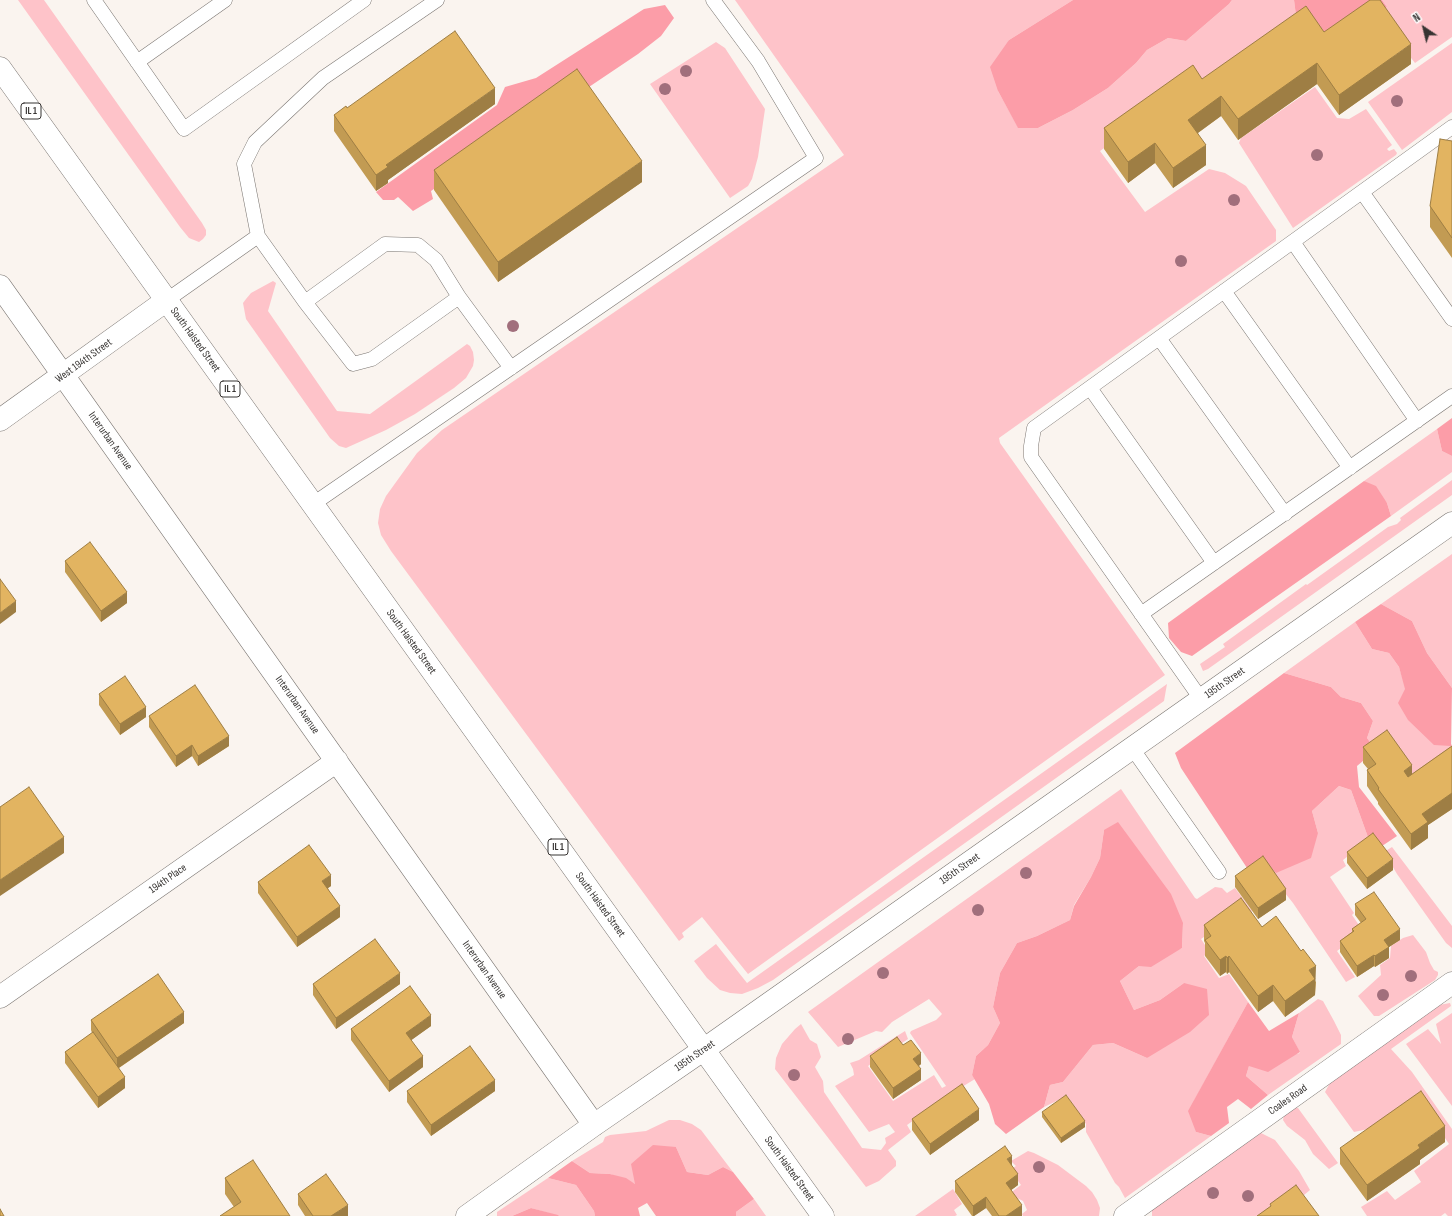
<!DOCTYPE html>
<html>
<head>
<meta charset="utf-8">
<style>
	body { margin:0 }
	#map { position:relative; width:1452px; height:1216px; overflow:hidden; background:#faf4ef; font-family:"Sofia Sans Condensed",sans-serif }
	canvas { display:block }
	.north { position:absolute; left:1404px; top:8px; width:40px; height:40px; -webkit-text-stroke:3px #fff; paint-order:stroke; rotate:325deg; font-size:11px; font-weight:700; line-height:16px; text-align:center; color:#373432 }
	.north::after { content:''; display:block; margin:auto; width:14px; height:18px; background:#373432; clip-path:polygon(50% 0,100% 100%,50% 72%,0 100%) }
</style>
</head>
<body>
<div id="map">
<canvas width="1452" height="1216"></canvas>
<div class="north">N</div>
</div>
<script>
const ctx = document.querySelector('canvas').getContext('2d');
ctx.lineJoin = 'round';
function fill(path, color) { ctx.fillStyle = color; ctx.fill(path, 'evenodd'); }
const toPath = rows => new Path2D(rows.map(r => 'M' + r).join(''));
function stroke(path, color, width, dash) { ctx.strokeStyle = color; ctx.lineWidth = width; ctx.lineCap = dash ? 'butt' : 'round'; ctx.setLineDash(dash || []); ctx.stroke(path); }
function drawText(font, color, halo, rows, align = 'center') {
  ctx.font = font + ' "Sofia Sans Condensed",sans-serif'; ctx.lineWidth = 4; ctx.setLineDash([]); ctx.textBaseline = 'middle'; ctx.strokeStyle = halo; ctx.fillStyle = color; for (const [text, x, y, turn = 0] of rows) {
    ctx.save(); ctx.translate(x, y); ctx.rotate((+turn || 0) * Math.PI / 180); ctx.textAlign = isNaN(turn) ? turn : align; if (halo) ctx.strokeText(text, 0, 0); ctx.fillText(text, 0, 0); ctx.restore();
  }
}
const green = toPath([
	[18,0,44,0,202,223,206,230,206,235,203,239,199,242,189,238,180,227],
	[735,0,1073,0,1009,40,998,91,1018,127,1038,128,1073,110,1108,88,1136,63,1147,50,1168,38,1186,41,1229,4,1232,0,1294,0,1298,31,1193,84,1100,151,1145,212,1209,169,1225,173,1246,186,1276,230,1276,241,999,438,1000,443,1165,675,748,974,702,917,682,933,684,937,679,941,391,551,381,535,378,523,380,509,386,496,417,453,442,430,844,155],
	[1382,0,1452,0,1452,37,1415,63,1377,14,1387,7],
	[716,42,725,48,765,109,758,157,752,179,748,186,730,198,650,84],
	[1452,43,1452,112,1402,150,1368,102],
	[1315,87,1337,118,1349,119,1366,109,1392,145,1387,149,1389,151,1394,149,1397,153,1396,155,1293,228,1239,143,1241,138],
	[273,281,276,283,268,311,337,411,370,414,467,344,470,346,473,352,474,360,473,366,466,378,454,388,415,414,386,430,346,448,339,446,330,438,246,319,243,303,246,299,251,293],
	[1437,429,1442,451,1452,456,1452,472,1391,516,1387,503,1364,481],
	[1452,480,1452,495,1208,669,1203,671,1200,664,1225,647,1223,644,1306,584,1307,585,1388,527,1397,524,1401,520,1400,518],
	[1452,554,1452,688,1427,653,1412,621,1381,604],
	[1355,622,1372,649,1389,653,1399,667,1406,689,1452,745,1452,757,1413,778,1376,750,1367,738,1373,721,1361,703,1341,697,1331,687,1284,673],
	[1167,684,1164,701,773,980,758,988,742,994,730,993,720,990,707,978,694,961,716,944,747,983],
	[1339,786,1351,790,1369,840,1343,860,1346,866,1330,877,1354,913,1352,915,1363,931,1351,941,1337,951,1355,977,1346,982,1293,903,1265,868,1318,833,1312,811],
	[1121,789,1195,898,1197,899,1215,887,1222,888,1227,893,1235,888,1252,911,1248,915,1244,910,1201,939,1209,951,1204,956,1219,978,1229,974,1248,1002,1194,1101,1196,1132,1211,1136,1125,1198,1119,1187,1115,1183,1086,1132,1086,1124,1067,1096,1044,1107,1050,1085,1063,1082,1093,1045,1113,1043,1147,1058,1184,983,1160,1000,1134,1010,1120,981,1139,966,1182,948,1183,924,1104,830,1100,858,1091,877,1074,905,1070,920,1037,936,1017,943,1000,973,993,1007,1000,1023,988,1045,976,1056,972,1075,975,1079,952,1093,907,1125,911,1132,888,1150,896,1161,896,1166,879,1181,866,1187,775,1069,776,1058,782,1044,795,1029,801,1024,810,1040,817,1044,821,1057,815,1067,823,1081,824,1092,862,1148,881,1150,886,1143,885,1138,895,1132,889,1124,869,1132,835,1086,854,1075,853,1069,850,1063,859,1060,905,1031,908,1039,868,1066,893,1101,934,1075,942,1088,946,1086,910,1033,911,1031,936,1020,942,1014,929,999,892,1022,882,1032,876,1031,838,1047,808,1012],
	[1392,847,1452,926,1452,948,1446,943,1397,874,1384,852],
	[1413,935,1426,952,1430,963,1434,970,1438,972,1438,975,1435,980,1379,1016,1374,1016,1358,996,1381,975,1380,965,1390,958,1391,946,1403,938],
	[1318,999,1323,1001,1334,1021,1341,1035,1341,1044,1268,1095,1246,1076,1249,1066,1300,1053,1292,1037,1299,1013],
	[1450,1003,1451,1006,1391,1049,1412,1072,1452,1129,1452,1216,1448,1216,1445,1213,1441,1216,1367,1216,1361,1207,1387,1191,1395,1200,1421,1182,1414,1171,1449,1144,1421,1102,1373,1128,1354,1132,1325,1092,1332,1079,1439,1005],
	[1452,1013,1452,1106,1406,1044,1428,1029,1441,1044,1436,1024],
	[1293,1107,1298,1108,1338,1163,1329,1169,1313,1154,1305,1140,1287,1126,1283,1120,1284,1114],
	[669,1120,680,1120,692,1124,701,1130,733,1172,723,1167,708,1175,687,1172,676,1147,635,1184,610,1174,590,1173,572,1161,603,1142,605,1137,610,1135,646,1131],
	[1261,1133,1275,1140,1299,1171,1310,1190,1304,1195,1296,1194,1267,1216,1152,1216,1152,1208],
	[1028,1151,1034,1153,1058,1165,1086,1186,1092,1192,1097,1200,1100,1208,1099,1216,1023,1216,1022,1214,1027,1210,1023,1201,1009,1194,1021,1185,1010,1170,1016,1166,1011,1161],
	[548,1178,576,1185,594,1211,595,1216,559,1216,531,1208,512,1216,497,1216,497,1212],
	[953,1189,962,1204,954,1210,957,1215,955,1216,915,1216],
	[754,1199,766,1216,736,1216,736,1212]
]);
const forest = toPath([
	[1073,0,1232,0,1229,4,1186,41,1168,38,1147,50,1136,63,1108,88,1073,110,1038,128,1018,128,998,91,990,67,1009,40],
	[1294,0,1382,0,1387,7,1325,50,1298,31],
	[665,5,674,18,661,36,638,54,583,91,578,89,431,191,433,199,413,211,398,197,394,200,383,200,376,192,497,105,505,87,536,78,644,9],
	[1452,418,1452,456,1442,451,1437,429],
	[1364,481,1376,486,1387,503,1391,516,1192,656,1181,652,1169,638,1168,623],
	[1381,604,1412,621,1427,653,1452,688,1451,746,1434,745,1408,720,1398,703,1405,689,1399,667,1389,653,1372,649,1355,622],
	[1284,673,1331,687,1341,697,1361,703,1373,721,1367,738,1376,750,1357,766,1359,787,1397,836,1382,846,1369,840,1351,790,1339,786,1312,811,1318,833,1311,858,1276,873,1269,866,1251,874,1181,768,1175,753],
	[1118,822,1171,894,1183,923,1182,948,1151,967,1139,966,1120,981,1134,1010,1160,1000,1184,983,1207,989,1209,1015,1190,1032,1147,1058,1113,1043,1093,1045,1063,1082,1050,1085,1044,1107,1006,1134,995,1124,989,1104,972,1075,976,1056,988,1045,1000,1023,993,1007,1000,973,1017,943,1037,936,1070,920,1074,906,1091,877,1100,858,1104,830],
	[1248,1002,1269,1031,1299,1013,1292,1037,1300,1052,1268,1072,1249,1066,1246,1076,1268,1095,1251,1109,1238,1099,1227,1107,1229,1123,1211,1136,1196,1132,1188,1111],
	[653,1145,676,1147,687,1172,708,1175,723,1167,733,1172,754,1199,736,1212,736,1216,656,1216,647,1203,638,1208,640,1216,595,1216,594,1211,576,1185,548,1178,572,1161,590,1173,610,1174,626,1178,635,1184,631,1164],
	[531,1208,558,1215,559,1216,512,1216]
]);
const lane = toPath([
	[94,0,184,129,364,0],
	[137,62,225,0],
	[1362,192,1452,319],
	[258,236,305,302],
	[1293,242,1417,421],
	[1224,291,1350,468],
	[459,297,372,359,353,364,305,302,385,244,418,245,436,260,459,297,511,368],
	[167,300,258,236,244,164,255,142,323,78,437,0],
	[1159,338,1285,514],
	[1090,388,1214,563],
	[313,504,816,158,758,61,713,0],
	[1141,614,1452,396],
	[1201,699,1031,457,1031,446,1034,428,1452,127],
	[1132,748,1219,872]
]);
const street = toPath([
	[0,286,594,1125],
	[0,420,167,300],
	[0,997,337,761],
	[467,1216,594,1125,703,1050,1452,523],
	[1125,1216,1452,983]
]);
const primary = toPath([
	[0,68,823,1216]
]);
const trees = [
	[686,71],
	[665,89],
	[1397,101],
	[1317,155],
	[1234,200],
	[1181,261],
	[513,326],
	[1026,873],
	[978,910],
	[883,973],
	[1411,976],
	[1383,995],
	[848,1039],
	[794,1075],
	[1039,1167],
	[1213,1193],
	[1248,1196]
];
const wall = toPath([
	[1324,32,1411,64,1339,115,1317,84,1238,140,1221,116,1198,133,1206,165,1173,188,1155,163,1128,183,1104,149,1104,128,1202,79],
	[495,104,388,180,388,183,376,191,334,131,334,115,347,108],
	[1452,141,1452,258,1430,227,1430,206],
	[434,170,642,182,498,282,434,190],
	[65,561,127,603,101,622,65,572],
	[99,694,146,717,120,735,99,705],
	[149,716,229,746,198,766,192,756,176,767,149,727],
	[1452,746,1452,809,1428,825,1428,838,1411,850,1378,804,1378,802,1367,786,1367,770,1368,769,1363,763,1363,747,1412,774],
	[1347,852,1393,870,1367,889,1347,863],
	[1235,876,1286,900,1258,919,1235,887],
	[258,882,331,886,328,888,340,917,297,947,258,893],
	[1355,904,1400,940,1389,947,1389,958,1375,967,1374,966,1357,977,1340,952,1340,941,1352,932,1352,929,1361,923,1355,915],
	[1204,925,1262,927,1316,982,1315,995,1285,1017,1273,1001,1258,1012,1229,972,1227,974,1226,972,1220,976,1205,956,1205,943,1204,941],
	[313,984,400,984,336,1029,313,995],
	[91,1020,184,1023,119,1068,125,1088,98,1108,65,1063,65,1052,92,1033,91,1030],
	[431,1026,411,1040,423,1067,389,1092,351,1040,351,1029],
	[903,1045,921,1064,919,1066,921,1080,893,1099,870,1067,870,1056],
	[407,1091,495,1091,431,1136,407,1102],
	[1042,1112,1085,1127,1061,1143,1042,1117],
	[912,1119,979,1120,930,1155,912,1130],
	[1445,1142,1420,1160,1420,1164,1367,1201,1340,1164,1340,1148],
	[1012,1166,1018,1185,1011,1190,1022,1216,992,1216,986,1208,974,1216,972,1216,955,1192,955,1181],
	[225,1178,290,1216,234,1207,225,1194],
	[298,1194,348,1216,305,1216,298,1205]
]);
const shadedWall = toPath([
	[1411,44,1411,64,1339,115,1339,95],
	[1317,63,1317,84,1238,140,1238,119],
	[495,88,495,104,388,180,388,183,376,191,376,175,386,165],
	[1221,96,1221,116,1188,140,1188,120],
	[1155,143,1155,163,1128,183,1128,162],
	[1206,145,1206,165,1173,188,1173,168],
	[642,161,642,182,498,282,498,262],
	[127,592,127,603,101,622,101,611],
	[16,601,16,612,0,624,0,613],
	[146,707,146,717,120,735,120,724],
	[229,736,229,746,198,766,198,756],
	[192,745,192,756,176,767,176,756],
	[1412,765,1412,781,1404,787,1404,771],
	[1452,793,1452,809,1428,825,1428,838,1411,850,1411,834,1422,814],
	[64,837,64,853,0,896,0,880],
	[1393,859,1393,870,1367,889,1367,878],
	[331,875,331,886,322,892,322,881],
	[1286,889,1286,900,1258,919,1258,908],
	[340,906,340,917,297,947,297,937],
	[1400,929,1400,940,1389,947,1389,958,1375,967,1375,956,1384,940],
	[1374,955,1374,966,1357,977,1357,966],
	[1226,956,1226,972,1220,976,1220,960],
	[1229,956,1229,972,1227,974,1227,958],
	[1316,966,1315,995,1285,1017,1285,1001,1309,970],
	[400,973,400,984,336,1029,336,1018],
	[1273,985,1273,1001,1258,1012,1258,996],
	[184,1012,184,1023,117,1069,117,1058],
	[431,1015,431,1026,406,1044,406,1033],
	[921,1053,921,1064,913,1070,913,1059],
	[423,1056,423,1067,389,1092,389,1081],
	[921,1069,921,1080,893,1099,893,1088],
	[125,1077,125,1088,98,1108,98,1097],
	[495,1080,495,1091,431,1136,431,1125],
	[979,1109,979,1120,930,1155,930,1144],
	[1085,1121,1085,1127,1061,1143,1061,1138],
	[1445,1126,1445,1142,1420,1160,1420,1164,1367,1201,1367,1185,1418,1145],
	[1012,1156,1012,1167,1007,1159],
	[1018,1174,1018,1185,1006,1194,1006,1183],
	[986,1197,986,1208,974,1216,973,1216,973,1206],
	[348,1205,348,1216,331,1216],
	[1022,1205,1022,1216,1006,1216]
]);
const building = toPath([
	[1370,0,1380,0,1411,44,1339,95,1317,63,1238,119,1221,96,1188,120,1206,145,1173,168,1155,143,1128,162,1104,128,1193,65,1202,79,1306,6,1324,32,1370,0],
	[455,31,495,88,386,165,388,167,376,175,334,115,346,106,347,108,455,31],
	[577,69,642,161,498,262,434,170,577,69],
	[1440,139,1452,141,1452,238,1430,206,1440,139],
	[90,542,127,592,101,611,65,561,90,542],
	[0,579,16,601,0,613,0,579],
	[125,676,146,707,120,724,99,694,125,676],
	[195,685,229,736,198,756,192,745,176,756,149,716,195,685],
	[1387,730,1412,765,1404,771,1408,777,1452,746,1452,793,1422,814,1428,822,1411,834,1378,789,1379,788,1367,770,1376,764,1363,747,1387,730],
	[29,787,64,837,0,880,0,807,29,787],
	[1373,833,1393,859,1367,878,1347,852,1373,833],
	[309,845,331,875,322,881,340,906,297,937,258,882,309,845],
	[1263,856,1286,889,1258,908,1235,876,1263,856],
	[1374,892,1400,929,1384,940,1389,947,1375,956,1374,955,1357,966,1340,941,1354,931,1352,929,1366,919,1355,904,1374,892],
	[1241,898,1262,927,1276,916,1301,951,1303,949,1316,966,1309,970,1315,979,1285,1001,1273,985,1258,996,1229,956,1227,958,1226,956,1220,960,1205,940,1211,936,1204,925,1241,898],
	[375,939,400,973,336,1018,313,984,375,939],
	[158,974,184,1012,117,1058,91,1020,158,974],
	[410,986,431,1015,406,1033,423,1056,389,1081,351,1029,410,986],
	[93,1032,125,1077,98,1097,65,1052,93,1032],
	[897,1037,903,1045,911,1040,921,1053,913,1059,921,1069,893,1088,870,1056,897,1037],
	[470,1046,495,1080,431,1125,407,1091,470,1046],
	[962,1084,979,1109,930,1144,912,1119,962,1084],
	[1421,1091,1445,1126,1418,1145,1420,1148,1367,1185,1340,1148,1421,1091],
	[1066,1095,1085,1121,1061,1138,1042,1112,1066,1095],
	[1005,1146,1012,1156,1007,1159,1018,1174,1006,1183,1022,1205,1006,1216,999,1216,986,1197,973,1206,955,1181,1005,1146],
	[253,1160,290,1216,220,1216,241,1202,225,1178,253,1160],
	[326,1174,348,1205,331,1216,313,1216,298,1194,326,1174],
	[1296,1185,1319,1216,1257,1216,1271,1206,1270,1204,1296,1185],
	[0,1209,4,1216,0,1216,0,1209]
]);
const shields = [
	[31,111,20],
	[230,389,20],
	[558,847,20]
];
const shieldNames = [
	["IL 1",31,111],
	["IL 1",230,389],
	["IL 1",558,847]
];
const streetNames = [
	["South Halsted Street",195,340,54],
	["West 194th Street",84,361,-36],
	["Interurban Avenue",110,441,55],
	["South Halsted Street",411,642,54],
	["195th Street",1225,683,-35],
	["Interurban Avenue",297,705,55],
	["195th Street",960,869,-35],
	["194th Place",168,879,-35],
	["South Halsted Street",600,905,54],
	["Interurban Avenue",484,970,55],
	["195th Street",695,1056,-35],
	["Coales Road",1288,1100,-35],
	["South Halsted Street",789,1169,54]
];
fill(green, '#fec3c9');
fill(forest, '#fc9da8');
stroke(lane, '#7a7571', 15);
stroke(street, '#7a7571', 23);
stroke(primary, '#7a7571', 23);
stroke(lane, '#fff', 14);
stroke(street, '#fff', 22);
stroke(primary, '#fff', 22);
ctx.fillStyle = '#a16f7c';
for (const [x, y] of trees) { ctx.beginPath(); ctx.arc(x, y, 6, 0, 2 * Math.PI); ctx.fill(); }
fill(wall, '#c29b53');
fill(shadedWall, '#9e7e44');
fill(building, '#e2b461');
stroke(building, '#9e7e44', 1);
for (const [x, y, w] of shields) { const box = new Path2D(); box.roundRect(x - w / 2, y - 8, w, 16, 3); ctx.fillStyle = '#fff'; ctx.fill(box); stroke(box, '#373432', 1); }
drawText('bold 10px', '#373432', null, shieldNames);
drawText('11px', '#373432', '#fff', streetNames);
</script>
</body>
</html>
